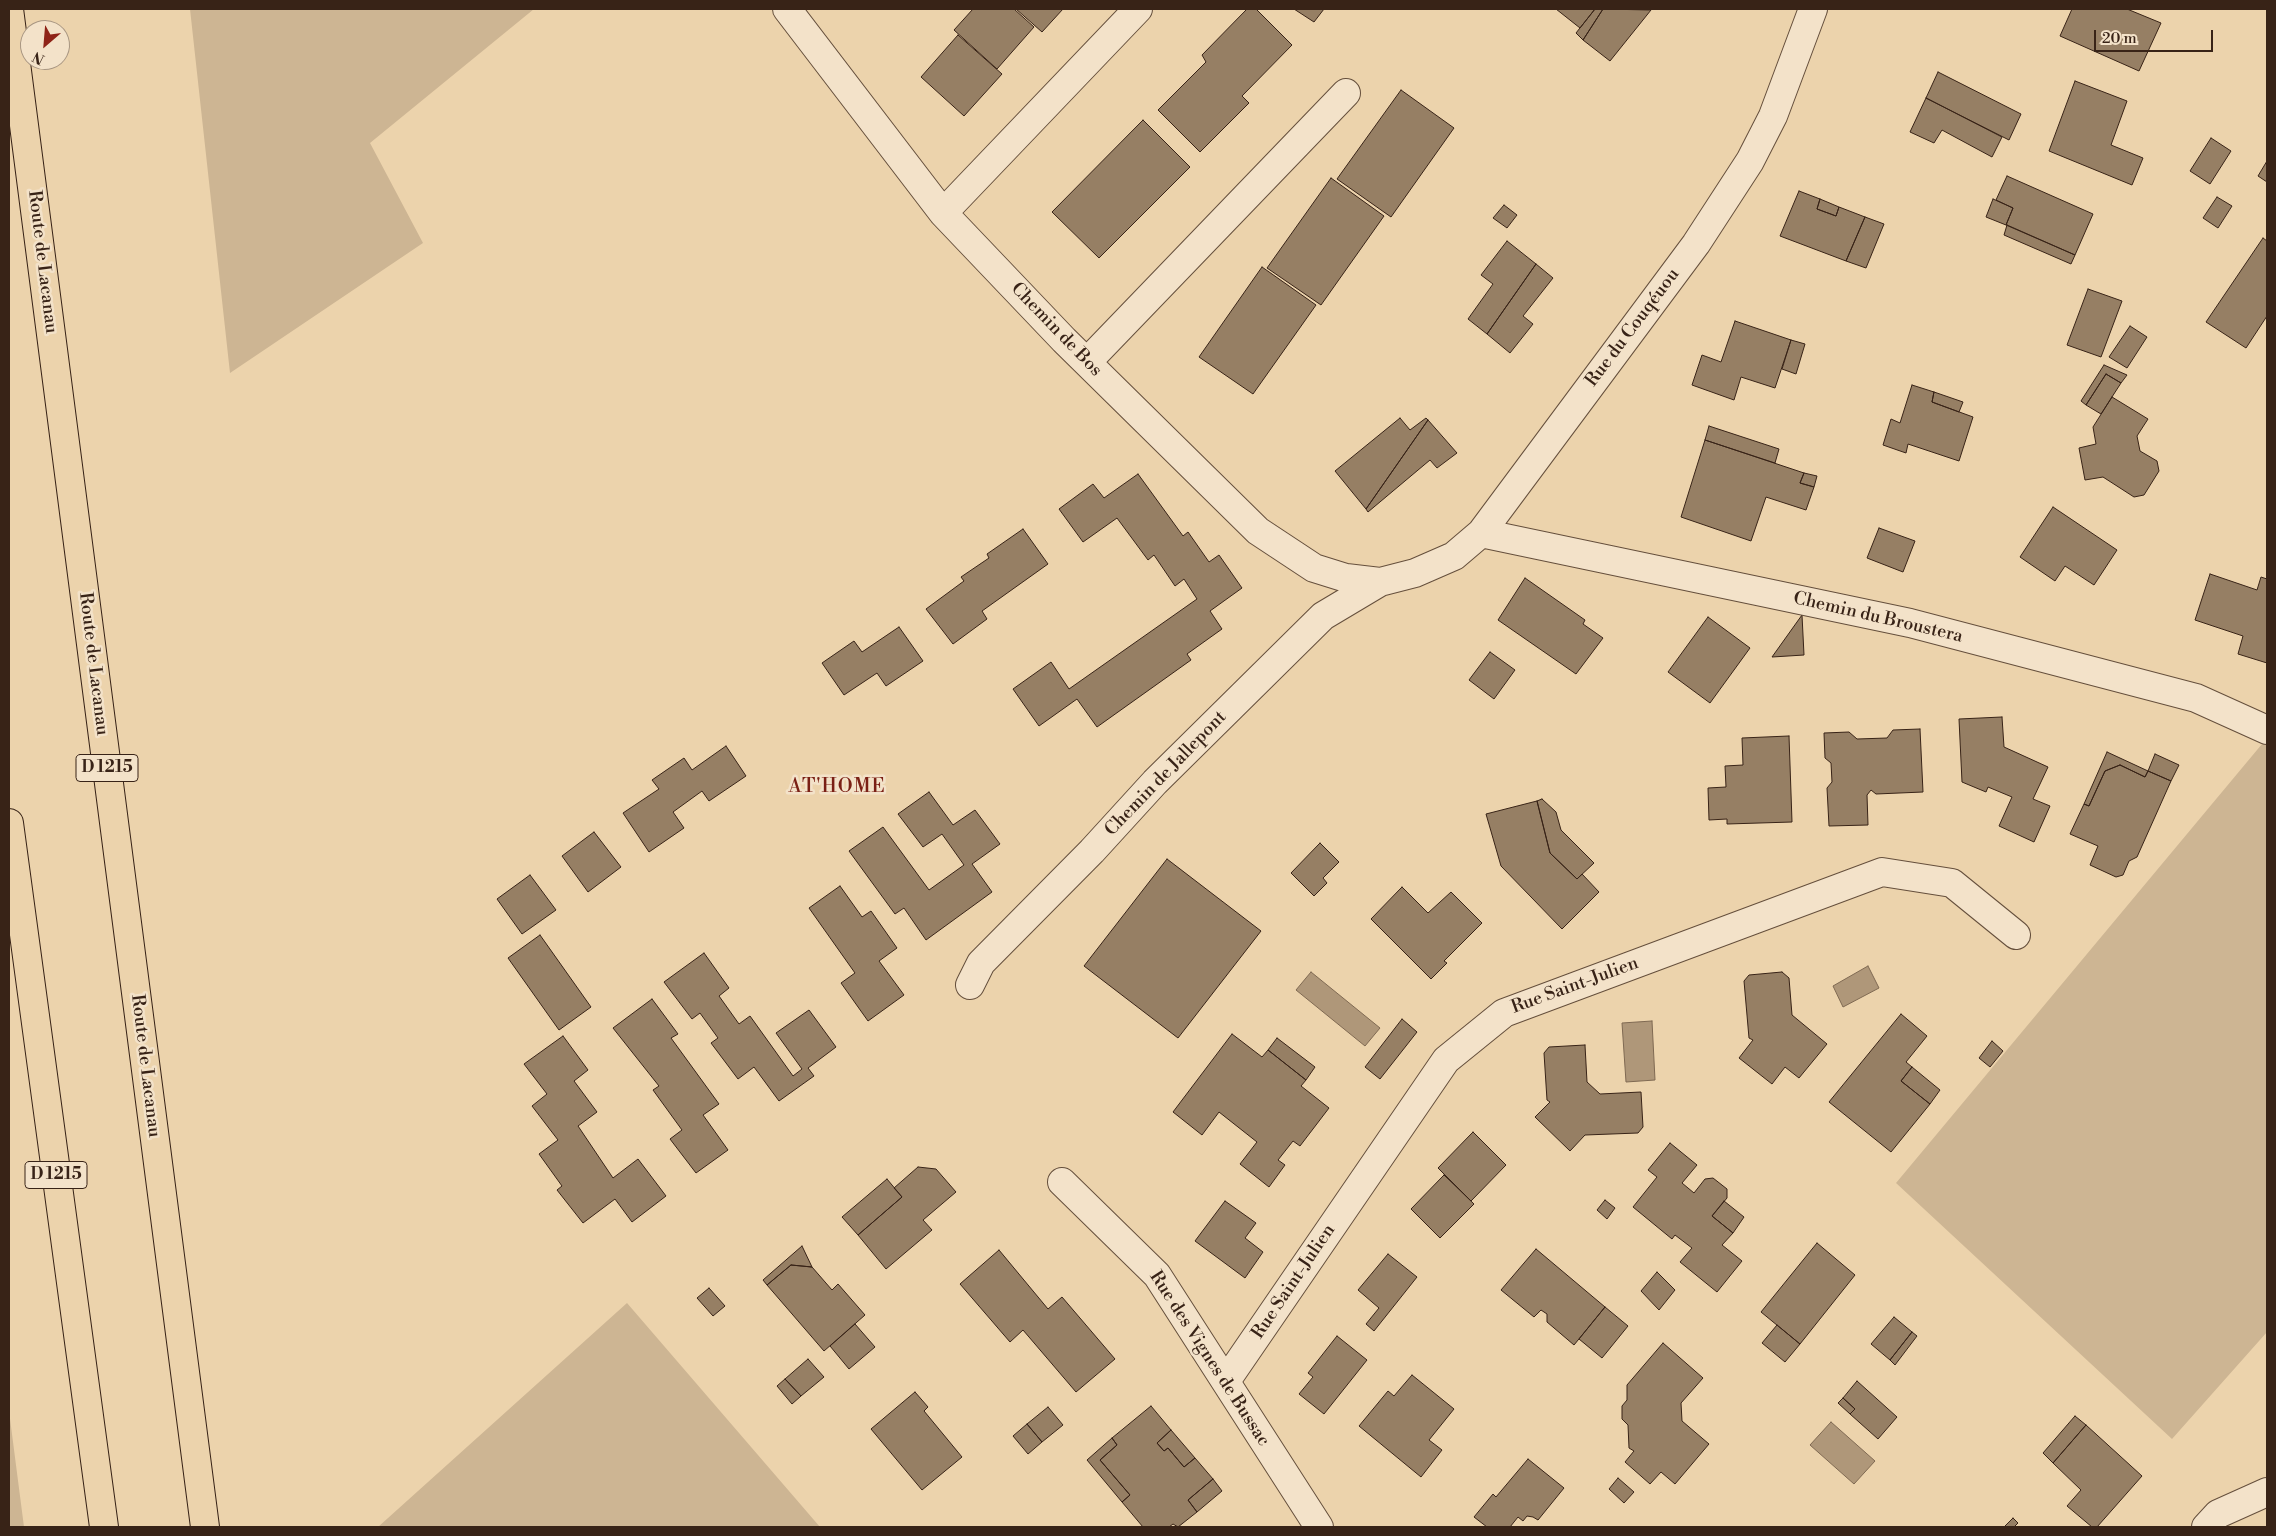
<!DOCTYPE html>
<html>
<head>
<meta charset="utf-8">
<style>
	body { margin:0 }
	#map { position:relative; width:2276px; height:1536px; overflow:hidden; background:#ecd3ac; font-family:"Libre Bodoni",serif }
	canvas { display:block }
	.frame { position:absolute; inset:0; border:10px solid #382317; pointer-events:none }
	.north { position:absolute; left:20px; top:20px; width:50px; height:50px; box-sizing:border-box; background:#f3e2c9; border:1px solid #a89682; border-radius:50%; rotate:207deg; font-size:14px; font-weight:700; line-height:20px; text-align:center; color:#382317 }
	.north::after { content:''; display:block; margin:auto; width:18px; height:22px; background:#8f2418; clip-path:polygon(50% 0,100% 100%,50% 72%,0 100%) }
	.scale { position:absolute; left:2094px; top:30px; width:119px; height:22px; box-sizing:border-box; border:2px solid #382317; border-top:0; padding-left:6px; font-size:15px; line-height:18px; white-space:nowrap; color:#382317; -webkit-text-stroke:4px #f3e2c9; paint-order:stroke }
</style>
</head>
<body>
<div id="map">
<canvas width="2276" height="1536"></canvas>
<div class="frame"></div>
<div class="north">N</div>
<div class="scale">20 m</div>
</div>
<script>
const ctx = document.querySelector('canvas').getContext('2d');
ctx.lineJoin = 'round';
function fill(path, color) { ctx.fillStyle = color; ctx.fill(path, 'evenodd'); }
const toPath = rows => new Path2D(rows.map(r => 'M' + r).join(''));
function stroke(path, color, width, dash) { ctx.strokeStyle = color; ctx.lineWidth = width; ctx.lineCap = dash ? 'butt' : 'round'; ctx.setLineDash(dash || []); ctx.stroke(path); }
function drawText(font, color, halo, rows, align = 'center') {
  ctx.font = font + ' "Libre Bodoni",serif'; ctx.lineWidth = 5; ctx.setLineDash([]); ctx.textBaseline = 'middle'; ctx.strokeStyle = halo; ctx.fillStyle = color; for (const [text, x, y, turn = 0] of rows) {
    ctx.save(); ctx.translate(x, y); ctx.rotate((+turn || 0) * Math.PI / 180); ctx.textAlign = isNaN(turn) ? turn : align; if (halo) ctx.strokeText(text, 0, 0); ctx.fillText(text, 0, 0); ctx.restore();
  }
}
const green = toPath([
	[190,9,534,9,370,143,423,243,230,373],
	[2267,738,2267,1332,2172,1439,1896,1183],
	[627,1303,820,1527,378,1527],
	[9,1411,24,1527,9,1527]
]);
const water = toPath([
	[1868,966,1879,988,1843,1007,1833,986,1868,966],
	[1311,972,1380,1028,1365,1046,1296,990,1311,972],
	[1652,1021,1655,1080,1626,1082,1622,1023,1652,1021],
	[1831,1422,1875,1461,1854,1484,1810,1445,1831,1422]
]);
const building = toPath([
	[973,9,1014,9,1034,27,997,69,954,30,973,9],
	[1016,9,1063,9,1042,32,1016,9],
	[1247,9,1256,9,1292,45,1242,96,1249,103,1200,152,1158,110,1206,62,1202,55,1247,9],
	[1294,9,1324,9,1314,22,1294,9],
	[1556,9,1595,9,1580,28,1556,9],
	[1595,9,1603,9,1583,40,1576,33,1595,9],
	[1603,9,1651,10,1610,61,1583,40,1603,9],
	[2072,9,2127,9,2161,23,2139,71,2060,36,2072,9],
	[958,35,1002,74,964,116,921,77,958,35],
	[1938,72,2021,114,2009,140,1926,98,1938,72],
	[2075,81,2127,101,2111,145,2143,158,2132,185,2049,151,2075,81],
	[1401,90,1454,128,1391,217,1337,179,1401,90],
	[1926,98,2002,137,1992,157,1942,130,1934,143,1910,132,1926,98],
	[1143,120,1190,167,1099,258,1052,212,1143,120],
	[2211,138,2231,151,2210,184,2190,171,2211,138],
	[2267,161,2267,182,2258,176,2267,161],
	[2007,176,2093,214,2075,255,2006,225,2013,208,1996,200,2007,176],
	[1331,178,1384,216,1321,305,1267,268,1331,178],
	[1799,191,1820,199,1817,209,1836,216,1839,207,1865,217,1846,261,1780,236,1799,191],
	[2217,197,2232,206,2218,228,2203,218,2217,197],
	[1820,199,1839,207,1836,216,1817,209,1820,199],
	[1993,199,2013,208,2006,225,1986,217,1993,199],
	[1504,205,1517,215,1507,228,1493,218,1504,205],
	[1865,217,1884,224,1866,268,1846,261,1865,217],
	[2007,225,2075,255,2071,264,2004,235,2007,225],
	[2263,238,2267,241,2267,316,2246,348,2206,322,2263,238],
	[1507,241,1536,264,1487,334,1468,319,1493,284,1481,275,1507,241],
	[1536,264,1553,278,1523,316,1533,324,1510,353,1487,334,1536,264],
	[1262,267,1316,305,1253,394,1199,357,1262,267],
	[2088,289,2122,301,2101,357,2067,345,2088,289],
	[1735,321,1791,340,1775,388,1741,377,1734,400,1692,385,1702,355,1721,362,1735,321],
	[2130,326,2147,337,2127,368,2109,357,2130,326],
	[1791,340,1805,344,1796,374,1782,369,1791,340],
	[2104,365,2127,375,2121,383,2106,374,2086,405,2081,401,2104,365],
	[2106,374,2121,383,2101,414,2086,405,2106,374],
	[1912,385,1934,392,1932,402,1973,417,1959,461,1908,444,1906,453,1883,445,1891,419,1900,423,1912,385],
	[1934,392,1963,402,1959,412,1932,402,1934,392],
	[2112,397,2148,419,2137,436,2140,451,2157,461,2159,471,2144,495,2134,497,2103,477,2085,480,2079,448,2096,444,2093,427,2112,397],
	[1400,418,1410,430,1426,418,1428,420,1366,509,1335,471,1400,418],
	[1428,420,1457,453,1437,468,1430,460,1368,512,1366,509,1428,420],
	[1709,426,1779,449,1775,463,1705,440,1709,426],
	[1705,440,1804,473,1800,483,1814,487,1806,510,1766,497,1751,541,1681,517,1705,440],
	[1804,473,1817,476,1814,487,1800,483,1804,473],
	[1138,474,1183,536,1188,532,1209,562,1219,555,1242,588,1210,611,1222,629,1187,654,1191,660,1097,727,1077,699,1039,726,1013,689,1051,662,1069,689,1197,599,1184,579,1175,586,1154,555,1148,560,1117,518,1083,542,1059,509,1093,484,1104,498,1138,474],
	[2053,507,2117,550,2094,585,2065,566,2055,581,2020,557,2053,507],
	[1879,528,1915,541,1903,572,1867,558,1879,528],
	[1023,529,1048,564,982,611,987,619,953,644,926,609,964,581,961,577,989,558,987,554,1023,529],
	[2210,574,2257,590,2261,577,2267,579,2267,663,2238,654,2243,636,2195,620,2210,574],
	[1525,578,1585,620,1583,624,1603,638,1576,674,1498,620,1525,578],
	[1802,615,1804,655,1772,657,1802,615],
	[1708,617,1750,648,1710,703,1668,672,1708,617],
	[899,627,923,661,886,686,877,673,844,695,822,663,854,641,862,652,899,627],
	[1490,652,1515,670,1494,699,1469,680,1490,652],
	[2002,717,2004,747,2048,767,2033,799,2050,806,2034,842,1999,826,2012,797,1988,787,1986,792,1962,782,1959,719,2002,717],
	[1920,729,1923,792,1876,794,1871,790,1867,795,1868,825,1829,826,1827,788,1832,782,1831,763,1825,758,1824,733,1849,732,1857,739,1887,738,1893,730,1920,729],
	[1789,736,1792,822,1727,824,1727,819,1709,820,1708,788,1726,787,1725,766,1743,765,1742,738,1789,736],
	[726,746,746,776,709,801,702,791,673,812,684,828,649,852,623,813,659,789,652,780,684,758,692,770,726,746],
	[2107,752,2148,771,2145,777,2120,765,2105,771,2089,806,2084,804,2107,752],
	[2155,754,2179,765,2171,781,2148,771,2155,754],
	[2120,765,2145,777,2148,771,2171,781,2137,857,2129,861,2123,875,2116,877,2090,865,2098,846,2070,834,2084,804,2089,806,2105,771,2120,765],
	[929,792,953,825,975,810,1000,844,972,864,992,892,926,940,904,908,895,914,849,851,883,827,929,890,964,865,942,834,923,847,898,814,929,792],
	[1542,799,1556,812,1561,830,1594,863,1577,879,1550,853,1537,801,1542,799],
	[1537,801,1550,853,1577,879,1582,874,1599,892,1562,929,1501,866,1486,814,1537,801],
	[594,832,621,867,588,892,562,856,594,832],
	[1320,843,1339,862,1323,878,1327,883,1314,896,1291,873,1320,843],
	[1167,859,1261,931,1178,1038,1084,966,1167,859],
	[530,875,556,910,522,934,497,899,530,875],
	[840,886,862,917,871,911,897,948,879,961,904,995,868,1021,841,983,855,973,809,908,840,886],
	[1402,887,1428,913,1451,892,1482,923,1444,961,1447,963,1431,979,1371,919,1402,887],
	[540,935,591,1007,559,1030,508,958,540,935],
	[704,953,729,988,719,996,739,1024,750,1016,793,1076,802,1069,776,1033,809,1010,836,1047,808,1068,814,1076,779,1101,754,1067,738,1079,711,1043,718,1038,700,1013,692,1019,664,982,704,953],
	[1782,972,1789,978,1792,1015,1827,1044,1799,1078,1785,1067,1772,1084,1739,1058,1753,1040,1749,1038,1744,981,1749,975,1782,972],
	[652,999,678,1034,671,1038,719,1104,703,1115,728,1150,696,1173,670,1139,682,1130,653,1090,659,1086,613,1028,652,999],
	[1901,1014,1927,1036,1906,1062,1912,1067,1901,1081,1930,1104,1891,1152,1829,1102,1901,1014],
	[1402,1019,1417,1032,1380,1079,1365,1067,1402,1019],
	[1232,1034,1262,1057,1268,1050,1306,1080,1301,1086,1329,1108,1300,1146,1293,1141,1278,1160,1285,1165,1269,1187,1240,1164,1257,1142,1219,1112,1202,1135,1173,1112,1232,1034],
	[563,1036,588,1070,574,1081,597,1112,578,1126,613,1178,638,1159,666,1196,632,1222,615,1199,583,1223,557,1190,562,1186,539,1154,558,1140,532,1106,547,1094,524,1064,563,1036],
	[1277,1038,1315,1067,1306,1080,1268,1050,1277,1038],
	[1992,1041,2003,1051,1990,1067,1979,1058,1992,1041],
	[1585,1045,1587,1082,1600,1094,1641,1092,1643,1127,1638,1133,1585,1135,1570,1151,1535,1117,1550,1102,1547,1100,1544,1053,1549,1047,1585,1045],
	[1912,1067,1940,1090,1930,1104,1901,1081,1912,1067],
	[1473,1132,1506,1165,1471,1201,1438,1168,1473,1132],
	[1670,1143,1697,1165,1682,1183,1694,1193,1705,1179,1713,1178,1727,1189,1727,1198,1712,1216,1733,1233,1722,1245,1742,1261,1717,1292,1680,1262,1692,1248,1675,1235,1672,1239,1633,1207,1657,1177,1648,1170,1670,1143],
	[918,1167,936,1169,956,1192,923,1220,932,1230,886,1269,858,1235,902,1197,894,1188,918,1167],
	[1444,1175,1474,1204,1440,1238,1411,1209,1444,1175],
	[887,1179,902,1197,858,1235,842,1217,887,1179],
	[1605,1200,1615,1208,1607,1219,1597,1210,1605,1200],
	[1225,1201,1256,1223,1245,1238,1263,1252,1245,1278,1195,1241,1225,1201],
	[1724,1201,1744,1217,1733,1233,1712,1216,1724,1201],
	[1817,1243,1855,1275,1800,1344,1761,1312,1817,1243],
	[802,1246,812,1267,791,1265,767,1285,763,1280,802,1246],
	[1536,1249,1605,1307,1574,1345,1547,1322,1547,1314,1541,1310,1534,1317,1501,1290,1536,1249],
	[999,1250,1048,1309,1062,1297,1115,1359,1076,1392,1023,1330,1010,1342,960,1284,999,1250],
	[1388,1254,1417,1277,1374,1331,1366,1324,1379,1308,1358,1290,1388,1254],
	[791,1265,812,1267,832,1290,838,1284,865,1315,824,1351,767,1285,791,1265],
	[1657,1272,1675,1290,1659,1310,1641,1291,1657,1272],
	[709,1288,725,1306,713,1316,697,1298,709,1288],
	[1605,1307,1628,1326,1602,1358,1579,1339,1605,1307],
	[1894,1317,1912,1332,1890,1360,1871,1344,1894,1317],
	[855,1324,875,1347,849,1369,830,1346,855,1324],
	[1777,1325,1800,1344,1785,1362,1762,1343,1777,1325],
	[1912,1332,1917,1336,1895,1365,1890,1360,1912,1332],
	[1337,1336,1367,1360,1324,1414,1299,1394,1313,1377,1308,1373,1337,1336],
	[1663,1343,1703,1378,1681,1403,1682,1421,1709,1444,1675,1484,1661,1472,1650,1484,1625,1462,1634,1451,1629,1448,1628,1425,1622,1419,1622,1406,1627,1400,1627,1385,1663,1343],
	[808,1359,824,1377,801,1396,785,1379,808,1359],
	[1412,1375,1454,1409,1429,1440,1442,1450,1421,1477,1359,1426,1388,1391,1394,1396,1412,1375],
	[785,1379,801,1396,792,1404,777,1386,785,1379],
	[1857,1381,1897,1417,1878,1439,1850,1414,1855,1409,1843,1398,1857,1381],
	[915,1392,928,1407,924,1411,962,1457,922,1490,871,1429,915,1392],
	[1843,1398,1855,1409,1850,1414,1838,1403,1843,1398],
	[1151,1406,1171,1430,1157,1443,1164,1451,1168,1448,1184,1467,1195,1458,1213,1479,1188,1500,1197,1512,1178,1527,1173,1524,1169,1527,1143,1527,1122,1502,1130,1495,1100,1460,1117,1445,1112,1438,1151,1406],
	[1048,1407,1063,1425,1042,1442,1027,1424,1048,1407],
	[2075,1416,2086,1425,2053,1463,2043,1453,2075,1416],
	[1027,1424,1042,1442,1028,1454,1013,1436,1027,1424],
	[2086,1425,2142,1476,2097,1527,2092,1527,2067,1506,2081,1490,2053,1463,2086,1425],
	[1171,1430,1195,1458,1184,1467,1168,1448,1164,1451,1157,1443,1171,1430],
	[1112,1438,1117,1445,1100,1460,1130,1495,1122,1502,1087,1460,1112,1438],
	[1528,1459,1564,1488,1538,1520,1533,1517,1527,1516,1523,1521,1518,1517,1510,1527,1487,1527,1474,1517,1493,1494,1496,1497,1528,1459],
	[1618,1478,1634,1492,1624,1503,1609,1489,1618,1478],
	[1213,1479,1222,1491,1197,1512,1188,1500,1213,1479],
	[2013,1518,2018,1523,2014,1527,2004,1527,2013,1518]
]);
const minor = toPath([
	[787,9,943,213,1064,340,1258,531,1314,568,1346,578,1380,582],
	[943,213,1138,9],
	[1087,362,1346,93],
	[1481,533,1910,623,2196,698,2267,730],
	[970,985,981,963,1092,851,1155,782,1323,616,1380,582,1415,573,1454,556,1481,533,1696,244,1750,161,1773,116,1813,9],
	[1062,1182,1157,1275,1319,1527],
	[1226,1381,1446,1060,1504,1013,1882,872,1952,883,2016,935],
	[2206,1527,2218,1514,2267,1492]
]);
const major = toPath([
	[9,9,205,1527],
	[9,823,104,1527]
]);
const shields = [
	[107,768,62],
	[56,1175,62]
];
const shieldNames = [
	["D 1215",107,768],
	["D 1215",56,1175]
];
const streetNames = [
	["Route de Lacanau",42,262,83],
	["Rue du Couqéuou",1633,328,-53],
	["Chemin de Bos",1056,330,46],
	["Chemin du Broustera",1878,618,13],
	["Route de Lacanau",93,664,83],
	["Chemin de Jallepont",1166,774,-46],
	["Rue Saint-Julien",1575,986,-20],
	["Route de Lacanau",145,1066,83],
	["Rue Saint-Julien",1294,1282,-56],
	["Rue des Vignes de Bussac",1209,1359,57]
];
const neighbourhoodNames = [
	["AT'HOME",837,787]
];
fill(green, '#cdb593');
fill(water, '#af9779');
stroke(water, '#7f6952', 1);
fill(building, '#967f64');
stroke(building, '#382317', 1);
stroke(minor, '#654f3c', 30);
stroke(major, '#382317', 30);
stroke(minor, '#f3e2c9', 28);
stroke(major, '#ecd3ac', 28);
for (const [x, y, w] of shields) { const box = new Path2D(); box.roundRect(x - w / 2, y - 13.5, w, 27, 4); ctx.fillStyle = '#f3e2c9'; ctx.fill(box); stroke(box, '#382317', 1); }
drawText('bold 16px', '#382317', null, shieldNames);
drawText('18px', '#382317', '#f3e2c9', streetNames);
ctx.letterSpacing = '1px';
drawText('19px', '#7a1f14', '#f3e2c9', neighbourhoodNames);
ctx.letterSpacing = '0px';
</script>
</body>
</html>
